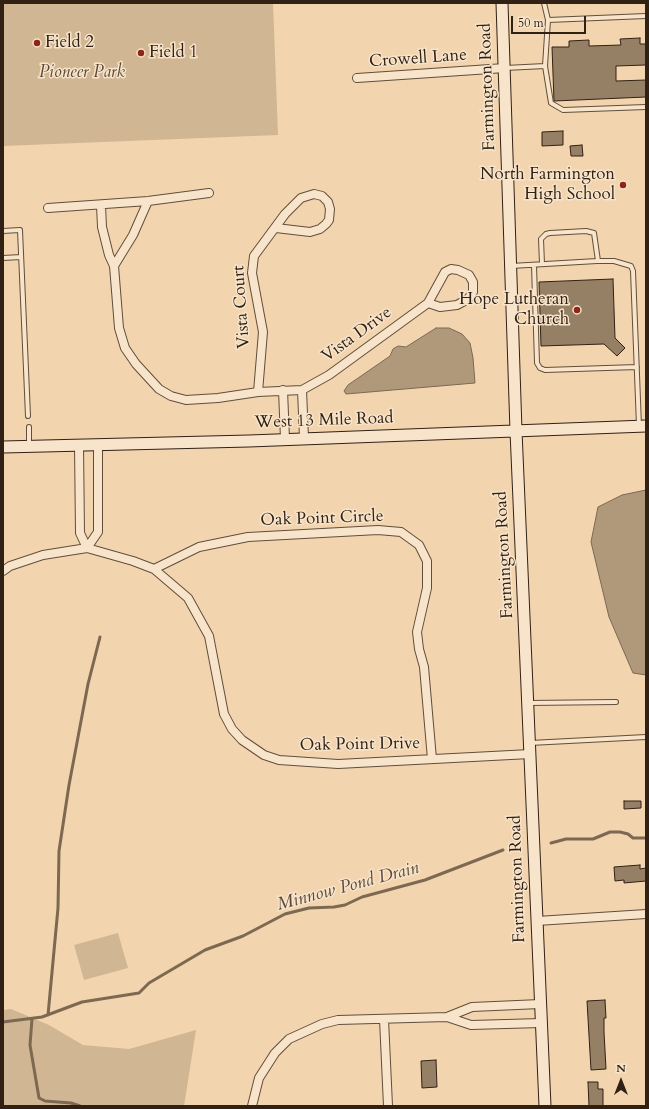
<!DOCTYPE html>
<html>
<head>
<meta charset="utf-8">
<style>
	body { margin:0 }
	#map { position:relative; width:649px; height:1109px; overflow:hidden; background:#f2d5ae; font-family:Cardo,serif }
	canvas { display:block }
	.frame { position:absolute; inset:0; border:4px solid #312115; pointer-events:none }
	.north { position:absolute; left:601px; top:1061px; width:40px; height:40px; -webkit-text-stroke:3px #f7e4ca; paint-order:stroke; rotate:0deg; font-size:11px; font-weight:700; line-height:16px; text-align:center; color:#312115 }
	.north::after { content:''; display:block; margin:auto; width:14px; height:18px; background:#312115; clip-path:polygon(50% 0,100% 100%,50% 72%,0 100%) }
	.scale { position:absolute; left:511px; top:16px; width:75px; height:18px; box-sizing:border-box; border:2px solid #312115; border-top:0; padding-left:5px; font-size:12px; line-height:14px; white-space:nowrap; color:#312115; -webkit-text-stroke:3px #f7e4ca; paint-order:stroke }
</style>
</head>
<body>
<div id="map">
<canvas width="649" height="1109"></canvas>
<div class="frame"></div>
<div class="north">N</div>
<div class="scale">50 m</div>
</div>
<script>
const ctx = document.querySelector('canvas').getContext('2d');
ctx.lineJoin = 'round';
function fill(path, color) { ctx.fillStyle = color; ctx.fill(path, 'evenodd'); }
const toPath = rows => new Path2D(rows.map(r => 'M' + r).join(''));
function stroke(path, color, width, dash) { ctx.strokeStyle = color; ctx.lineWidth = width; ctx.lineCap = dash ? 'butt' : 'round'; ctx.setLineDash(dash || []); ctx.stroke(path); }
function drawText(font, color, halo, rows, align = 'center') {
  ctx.font = font + ' Cardo,serif'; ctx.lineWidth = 3; ctx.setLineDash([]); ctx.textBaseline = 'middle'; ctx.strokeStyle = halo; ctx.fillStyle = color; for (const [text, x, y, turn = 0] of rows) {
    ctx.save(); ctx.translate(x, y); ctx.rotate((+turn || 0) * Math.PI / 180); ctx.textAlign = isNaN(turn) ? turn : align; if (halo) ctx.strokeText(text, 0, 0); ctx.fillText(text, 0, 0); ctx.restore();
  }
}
const green = toPath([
	[3,3,273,3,278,135,3,146],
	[118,933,128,968,84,980,74,945],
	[11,1009,49,1025,83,1045,129,1049,196,1030,184,1106,3,1106,3,1010]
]);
const water = toPath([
	[436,328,449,328,462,334,470,343,473,358,475,383,346,394,344,391,348,385,390,356,393,349,398,346,406,347,436,328],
	[646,490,646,675,633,673,609,617,591,542,598,507,622,495,646,490]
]);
const stream = toPath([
	[551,843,566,839,593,839,610,832,620,832,628,834,633,838,646,838],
	[48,1015,58,908,59,851,69,785,88,684,100,637],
	[32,1019,30,1045,39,1098,45,1101,71,1103,80,1106],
	[3,1022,42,1017,82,1002,139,993,149,983,205,950,243,936,285,914,309,908,334,907,345,905,362,897,425,880,503,850]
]);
const building = toPath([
	[640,38,640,44,646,44,646,65,616,66,616,81,646,80,646,97,554,101,552,47,569,47,569,41,589,40,589,46,621,45,620,39,640,38],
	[563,131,563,145,542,146,542,132,563,131],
	[582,145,583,156,571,156,570,146,582,145],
	[613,279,615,338,625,348,617,356,604,344,541,346,539,282,613,279],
	[624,801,641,801,641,808,624,809,624,801],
	[640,865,640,869,646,868,646,881,624,883,624,880,615,881,614,867,640,865],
	[605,1000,606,1018,604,1018,604,1032,606,1069,591,1070,587,1001,605,1000],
	[436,1060,437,1087,422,1088,421,1061,436,1060],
	[588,1082,598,1082,598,1089,603,1089,603,1106,589,1106,588,1082]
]);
const lane = toPath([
	[548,20,646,16],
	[545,66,551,103,563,110,646,107],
	[505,68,545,66,548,20,544,3],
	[3,231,20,230,28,416],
	[3,258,21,257],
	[542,264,541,239,546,234,550,233,586,231,594,233,598,261],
	[534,265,537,363,540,368,545,370,637,367],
	[511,266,597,261,614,261,631,266,633,271,639,426],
	[29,427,29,446],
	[528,703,616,702],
	[530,743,646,737]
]);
const street = toPath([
	[357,78,505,68],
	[101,205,102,227,109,255,114,266,119,328,125,348,136,364,159,389,171,396,186,400,218,398,258,392,302,390,329,375,428,303,445,272,451,269,458,270,469,275,473,282,473,292,468,299,457,305,440,307,428,303],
	[48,208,148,201,209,193],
	[114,266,133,235,148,201],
	[283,390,285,439],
	[302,390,304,438],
	[258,392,263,332,252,273,254,256,285,214,301,198,314,194,322,196,328,202,330,209,329,220,326,224,320,229,310,232,276,228],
	[79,445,80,533,87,548,98,532,98,445],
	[154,569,199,547,248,537,378,530,401,532,419,545,427,561,427,588,417,632,419,649,424,667,432,759],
	[3,571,10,566,43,555,87,548,133,561,154,569,188,598,209,636,224,714,232,729,242,740,264,755,279,760,338,764,530,754],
	[537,921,646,914],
	[447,1017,472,1007,540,1004],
	[384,1019,388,1106],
	[252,1106,259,1078,275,1053,289,1039,322,1024,338,1020,447,1017,471,1025,541,1023]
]);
const secondary = toPath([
	[502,3,516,431,545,1106],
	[3,447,249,441,646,426]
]);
const markers = [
	[37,43,4,"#8f2418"],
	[141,53,4,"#8f2418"],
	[623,185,4,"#8f2418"],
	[577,310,4,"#8f2418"]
];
const poiNames = [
	["Field 2",45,43],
	["Field 1",149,53],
	["North Farmington",615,175,"right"],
	["High School",615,195,"right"],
	["Hope Lutheran",569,300,"right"],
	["Church",569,320,"right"]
];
const streetNames = [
	["Crowell Lane",418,59,-4],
	["Farmington Road",488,87,-92],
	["Vista Court",242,307,-94],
	["Vista Drive",357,335,-36],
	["West 13 Mile Road",324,421,-2],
	["Oak Point Circle",322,519,-2],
	["Farmington Road",505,555,-93],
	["Oak Point Drive",360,745,-1],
	["Farmington Road",518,879,-92]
];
const parkNames = [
	["Pioneer Park",82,73]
];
const waterNames = [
	["Minnow Pond Drain",348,887,-15]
];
fill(green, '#d1b694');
fill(water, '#b0987a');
stroke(water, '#7d6852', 1);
stroke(stream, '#7d6852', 3);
fill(building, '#957f65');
stroke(building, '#312115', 1);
stroke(lane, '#614e3b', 6);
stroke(street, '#614e3b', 10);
stroke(secondary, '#312115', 13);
stroke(lane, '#f7e4ca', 4);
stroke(street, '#f7e4ca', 8);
stroke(secondary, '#f7e4ca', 11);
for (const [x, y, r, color] of markers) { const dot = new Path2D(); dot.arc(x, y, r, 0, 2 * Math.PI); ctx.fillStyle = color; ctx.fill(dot); stroke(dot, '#f7e4ca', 1.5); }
drawText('17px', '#312115', '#f7e4ca', poiNames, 'left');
drawText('17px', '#312115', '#f7e4ca', streetNames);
drawText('italic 17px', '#594635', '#f7e4ca', parkNames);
drawText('italic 18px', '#5d4b38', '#f7e4ca', waterNames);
</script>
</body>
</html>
